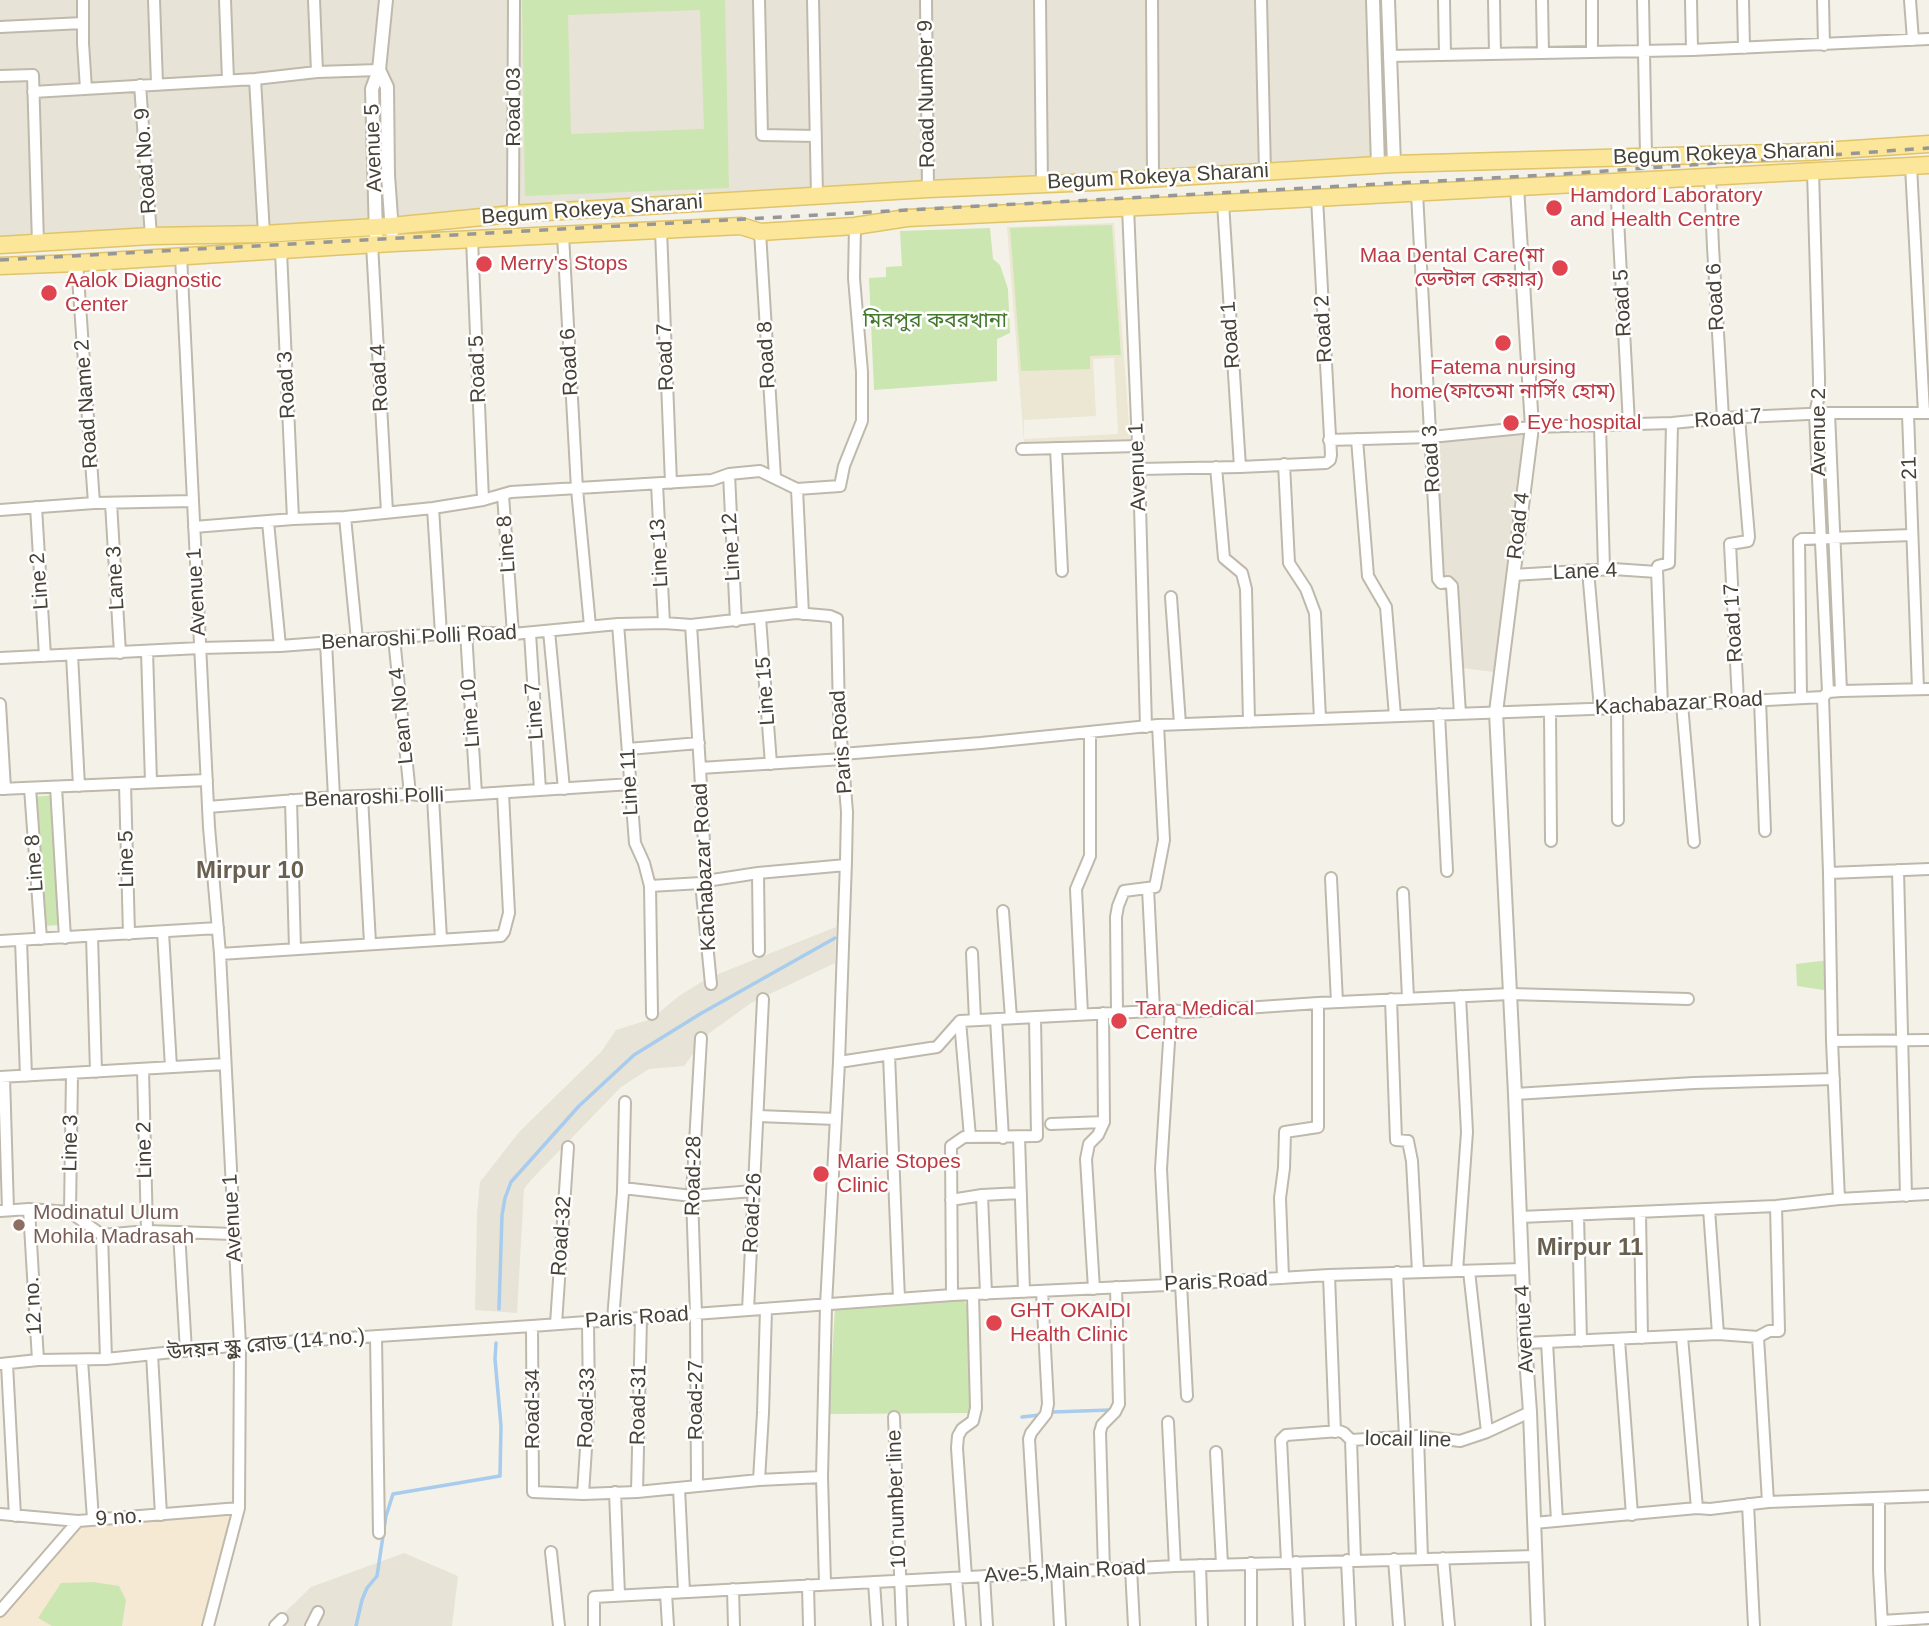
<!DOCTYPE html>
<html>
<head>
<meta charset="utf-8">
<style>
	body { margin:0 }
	canvas { display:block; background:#f4f1e8 }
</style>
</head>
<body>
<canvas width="1929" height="1626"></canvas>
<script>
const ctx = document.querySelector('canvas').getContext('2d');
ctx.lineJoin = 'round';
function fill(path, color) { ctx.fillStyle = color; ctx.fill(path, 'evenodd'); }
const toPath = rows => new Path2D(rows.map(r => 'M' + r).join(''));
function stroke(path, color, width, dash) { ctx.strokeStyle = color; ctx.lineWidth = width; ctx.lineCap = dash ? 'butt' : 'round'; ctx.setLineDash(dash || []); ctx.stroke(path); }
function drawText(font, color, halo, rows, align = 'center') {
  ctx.font = font + ' Helvetica,"Noto Sans Bengali",sans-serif'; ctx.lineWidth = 5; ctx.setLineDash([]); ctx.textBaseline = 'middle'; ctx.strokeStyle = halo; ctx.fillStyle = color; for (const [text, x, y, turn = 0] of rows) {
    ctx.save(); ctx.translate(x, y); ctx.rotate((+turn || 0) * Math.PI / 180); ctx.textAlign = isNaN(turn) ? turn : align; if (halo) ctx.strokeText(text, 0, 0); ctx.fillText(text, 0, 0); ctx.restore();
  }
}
const residential = toPath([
	[0,0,1373,0,1378,166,0,239],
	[1524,432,1525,451,1521,488,1494,672,1462,668,1455,579,1442,578,1433,435],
	[836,927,835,963,751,1003,708,1034,684,1066,649,1069,621,1087,531,1180,524,1189,517,1313,475,1310,477,1213,480,1182,520,1131,601,1052,616,1030,651,1019,679,996,706,979],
	[404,1553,458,1576,452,1626,271,1626,311,1587]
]);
const commercial = toPath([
	[235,1510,205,1626,0,1626,0,1617,85,1524]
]);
const education = toPath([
	[1114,223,1130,439,1024,442,1007,227],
	[1112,225,1121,355,1089,356],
	[1114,358,1118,434,1024,439,1024,420,1096,416,1093,359]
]);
const green = toPath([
	[522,0,725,0,729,188,525,196],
	[700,10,704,129,571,134,568,15],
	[1112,225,1121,355,1090,356,1090,369,1021,371,1010,228],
	[990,228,993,259,1000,265,1008,289,1010,333,997,339,997,381,874,390,869,278,886,277,886,267,902,266,900,231],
	[53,795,61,925,42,926,33,797],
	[1829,960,1830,991,1797,986,1796,964],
	[963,1300,969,1307,971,1413,829,1414,835,1306],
	[93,1582,119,1586,126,1600,122,1626,52,1626,38,1618,61,1583]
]);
const stream = toPath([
	[499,1309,502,1215,505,1198,511,1182,579,1106,634,1055,700,1014,835,938],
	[1047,1414,1053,1412,1110,1410],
	[1022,1417,1040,1415],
	[356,1626,362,1600,367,1588,377,1576,386,1516,393,1494,500,1476,501,1426,495,1359,496,1343]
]);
const minor = toPath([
	[83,0,83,43,86,89],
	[154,0,157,84],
	[225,0,228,80],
	[314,0,317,72],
	[759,0,762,135,816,136],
	[813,0,817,196],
	[926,0,928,189],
	[1040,0,1042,184],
	[1152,0,1153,178],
	[1261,0,1265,172],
	[1444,0,1445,55],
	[1494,0,1495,54],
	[1542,0,1543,53],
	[1592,0,1592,52],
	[1643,0,1646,156],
	[1691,0,1692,50],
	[1743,0,1744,48],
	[1823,0,1824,45],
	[1910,0,1913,40],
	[0,27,83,23],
	[1389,56,1692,50,1929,39],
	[0,76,33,75,38,243],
	[255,79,264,234],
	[140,85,151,236],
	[33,92,255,79,317,72,379,70],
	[1911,166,1924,413],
	[1813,171,1819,378,1819,395,1815,414,1828,692],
	[1710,177,1713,247,1723,418],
	[1616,182,1629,424],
	[1417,193,1438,579,1441,583,1448,582,1452,586,1460,714],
	[1223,203,1240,467],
	[1128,207,1139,469,1146,727],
	[513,214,514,0],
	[661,230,671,483],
	[760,232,775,477],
	[563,235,577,489,590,626],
	[472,239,483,500],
	[372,244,387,512],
	[281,251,293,519],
	[181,256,209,827,220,954,240,1345,239,1508,208,1626],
	[77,263,94,503],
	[1829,413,1841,691],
	[1908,414,1918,689],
	[1600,425,1604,569],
	[1357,439,1368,576,1386,607,1395,716],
	[1329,440,1431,437,1532,427,1672,423,1723,418,1829,413,1929,413],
	[1056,448,1062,571],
	[1022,449,1138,446],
	[1284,464,1289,563,1306,589,1315,613,1320,719],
	[1216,467,1224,558,1242,573,1246,589,1249,722],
	[1139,469,1240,467,1326,463,1330,460,1331,455,1317,198],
	[729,474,736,621],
	[657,484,664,623],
	[797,489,803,614],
	[503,495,513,634],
	[111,503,120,653],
	[36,507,45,656],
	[433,508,441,634],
	[0,510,94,503,193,501],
	[345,517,357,640],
	[268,522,280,646],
	[194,527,293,519,345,517,433,508,483,500,511,492,712,480,729,474,760,471,797,489,840,486,844,466,862,421,862,372,854,278,855,226],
	[1588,570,1600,709],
	[1513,575,1613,569,1657,572],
	[1171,597,1180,724],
	[760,618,771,764],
	[618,624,635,843,644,863,650,886,701,883],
	[691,625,700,768],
	[549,631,564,789],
	[466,632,476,794],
	[530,633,540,790],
	[394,638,410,794],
	[326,642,334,797],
	[147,651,151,782],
	[72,655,79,786],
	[0,658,200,648,280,646,466,632,513,634,618,624,664,623,691,625,796,613,830,616,837,619,839,714,847,812,846,861,839,1062,826,1305,822,1477,825,1583],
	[1801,697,1799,541,1802,539,1912,535],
	[1823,697,1829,873,1832,1041],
	[1760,700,1765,831],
	[1738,701,1730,544,1748,541,1749,537,1739,418],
	[0,704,5,789],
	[1682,704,1694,842],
	[1662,706,1657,569,1658,566,1669,563,1672,423],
	[1617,708,1618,820],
	[1550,711,1551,841],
	[1439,714,1447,871],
	[628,749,699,743],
	[842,754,981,743,1158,725,1617,708,1823,697,1828,692,1841,691,1929,689],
	[125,784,129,934],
	[56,787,65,938],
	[30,788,41,939],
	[0,789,207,780],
	[362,797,370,943],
	[433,797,441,939],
	[291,800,295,949],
	[208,807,334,797,410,794,433,797,631,784],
	[1898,870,1906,1196],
	[758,873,759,951],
	[1829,873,1929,869],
	[1331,878,1337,1002],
	[706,881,758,873,846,865],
	[650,886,652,1014],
	[1148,888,1154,1010],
	[1403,893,1408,998],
	[1003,911,1011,1018],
	[163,932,171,1067],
	[92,936,96,1072],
	[21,940,26,1076],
	[0,941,218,928],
	[972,953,975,1020],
	[220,954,501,936,504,932,509,913,503,793],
	[711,984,701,883,706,881,700,768,843,759],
	[1391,999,1396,1140,1408,1141,1412,1161,1418,1272],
	[1117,1012,1116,917,1118,906,1124,891,1155,887,1164,840,1158,725],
	[1082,1014,1076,889,1090,856,1090,733],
	[996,1019,1003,1138],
	[960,1021,1171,1010,1186,1012,1318,1003,1510,994,1688,999],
	[960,1021,970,1137],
	[889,1055,899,1299],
	[839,1062,937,1047,960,1021],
	[143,1069,147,1231],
	[0,1077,225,1064],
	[4,1077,8,1210],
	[1515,1094,1694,1083,1834,1079],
	[758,1116,836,1119],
	[1051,1124,1104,1122,1103,1013],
	[1019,1137,1024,1292],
	[623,1188,692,1196,753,1191],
	[982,1195,1021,1193],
	[1839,1199,1832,1041,1929,1040],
	[951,1200,982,1195,986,1294],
	[29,1209,38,1360],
	[1709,1209,1718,1334],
	[0,1211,29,1209,70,1212,102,1235,147,1231,233,1234],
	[70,1212,72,1074],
	[1640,1212,1642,1338],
	[1578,1215,1581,1341],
	[1520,1217,1776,1206,1839,1199,1929,1194],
	[179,1232,186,1351],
	[102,1235,106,1359],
	[1457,1271,1467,1132,1460,996],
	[1469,1271,1487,1432],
	[1397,1272,1405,1437],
	[1329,1275,1335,1432],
	[1283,1278,1280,1198,1284,1168,1285,1132,1318,1127,1318,1003],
	[1181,1284,1187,1396],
	[1167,1285,1161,1169,1171,1010],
	[1094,1289,1086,1159,1089,1144,1098,1135,1104,1122],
	[952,1295,951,1146,964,1137,1037,1136,1035,1017],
	[748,1310,763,999],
	[613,1320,623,1192,625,1102],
	[556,1324,568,1147],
	[532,1326,533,1492,583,1494,637,1492,759,1480,822,1477],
	[376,1336,379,1533],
	[1682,1337,1697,1508],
	[1758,1337,1768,1502],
	[1619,1340,1632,1515],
	[1547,1342,1557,1521],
	[1525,1343,1718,1334,1758,1337,1769,1331,1779,1331,1776,1206],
	[152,1354,161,1515],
	[82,1360,93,1519],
	[0,1364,38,1360,106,1359,240,1345,532,1326,952,1295,1167,1285,1329,1275,1522,1269],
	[7,1364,15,1516],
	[894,1417,902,1626],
	[1168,1422,1175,1566],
	[1418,1436,1422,1559],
	[1351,1440,1355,1560],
	[1216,1452,1222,1564],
	[759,1480,763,1413,766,1309],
	[697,1486,696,1314,692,1196,701,1038],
	[679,1488,684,1592],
	[615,1492,619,1595],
	[637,1492,641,1318],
	[583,1494,589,1402,588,1322],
	[1879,1499,1879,1570,1882,1626],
	[1748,1504,1754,1626],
	[0,1514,78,1521,239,1508],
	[1534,1523,1697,1508,1710,1509,1768,1502,1929,1496],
	[551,1552,559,1626],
	[1443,1558,1449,1626],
	[1394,1559,1399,1626],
	[1347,1560,1350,1626],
	[1287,1562,1281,1440,1286,1435,1339,1431,1344,1433,1351,1440,1418,1436,1460,1441,1487,1432,1530,1412],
	[1296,1562,1299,1626],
	[1251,1563,1251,1626],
	[1200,1565,1202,1626],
	[1131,1568,1134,1626],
	[1104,1570,1100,1432,1102,1425,1115,1412,1119,1404,1116,1287],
	[1057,1572,1060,1626],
	[1037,1573,1029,1439,1031,1433,1046,1414,1048,1404,1042,1291],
	[984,1576,987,1626],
	[966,1577,957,1448,958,1436,962,1429,973,1421,976,1408,973,1295],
	[956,1578,960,1626],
	[874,1582,877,1626],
	[808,1585,809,1626],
	[733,1589,734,1626],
	[666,1593,668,1626],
	[0,1611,78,1521],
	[1882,1621,1929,1618],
	[275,1626,282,1619],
	[311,1626,318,1612],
	[594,1626,594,1597,1175,1566,1535,1556]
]);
const tertiary = toPath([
	[1373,0,1378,166],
	[1388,0,1394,164],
	[379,70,387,87,388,175,392,232],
	[1517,187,1532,427,1496,712,1515,1094,1525,1343,1530,1412,1538,1626],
	[376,236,372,89,379,70,386,0]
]);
const primary = toPath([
	[0,245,151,236,264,234,391,226,513,214,928,189,1095,182,1394,164,1808,152,1929,144],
	[0,266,77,263,393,243,741,226,760,232,855,226,907,218,1223,203,1929,165]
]);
const rail = toPath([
	[0,260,1563,174,1929,148]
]);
const markers = [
	[1554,208,9,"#e0444e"],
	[484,264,9,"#e0444e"],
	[1560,268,9,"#e0444e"],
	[49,293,9,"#e0444e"],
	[1503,343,9,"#e0444e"],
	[1511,423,9,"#e0444e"],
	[1119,1021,9,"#e0444e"],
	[821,1174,9,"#e0444e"],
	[19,1225,7,"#8d6e63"],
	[994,1323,9,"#e0444e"]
];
const streetNames = [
	["Road Number 9",927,94,-91],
	["Road 03",514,107,-90],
	["Avenue 5",374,148,-92],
	["Begum Rokeya Sharani",1724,154,-2],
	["Road No. 9",146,161,-94],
	["Begum Rokeya Sharani",1158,177,-3],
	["Begum Rokeya Sharani",592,210,-4],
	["Road 6",1716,297,-93],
	["Road 5",1623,303,-93],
	["Road 2",1324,329,-93],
	["Road 1",1231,335,-94],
	["Road 8",767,355,-93],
	["Road 7",666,357,-92],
	["Road 6",570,362,-93],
	["Road 5",478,369,-92],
	["Road 4",380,378,-93],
	["Road 3",287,385,-93],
	["Road Name 2",87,404,-94],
	["Road 7",1728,419,-4],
	["Avenue 2",1819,432,-90],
	["Road 3",1432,459,-93],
	["Avenue 1",1138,467,-92],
	["21",1910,468,-92],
	["Road 4",1519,526,-83],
	["Line 8",507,544,-94],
	["Line 12",732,547,-93],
	["Line 13",660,553,-93],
	["Lane 4",1585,572,-2],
	["Lane 3",116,578,-93],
	["Line 2",40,581,-94],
	["Avenue 1",197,592,-93],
	["Road 17",1734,623,-93],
	["Benaroshi Polli Road",419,638,-3],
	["Line 15",766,691,-94],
	["Kachabazar Road",1679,704,-3],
	["Line 7",535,711,-94],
	["Line 10",471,713,-94],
	["Lean No 4",402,716,-96],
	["Paris Road",842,742,-94],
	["Line 11",630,782,-93],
	["Benaroshi Polli",374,798,-2],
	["Line 5",127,859,-91],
	["Line 8",35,863,-94],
	["Kachabazar Road",705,867,-93],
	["Line 3",71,1143,-89],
	["Line 2",145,1150,-91],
	["Road-28",694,1176,-89],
	["Road-26",753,1213,-87],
	["Avenue 1",233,1218,-93],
	["Road-32",562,1236,-86],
	["Paris Road",1216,1282,-3],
	["12 no.",34,1306,-93],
	["Paris Road",637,1318,-4],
	["Avenue 4",1525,1329,-93],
	["উদয়ন স্কুল রোড (14 no.)",266,1345,-5],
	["Road-27",696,1400,-90],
	["Road-31",639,1405,-89],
	["Road-33",587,1408,-88],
	["Road-34",533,1409,-90],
	["locail line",1408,1440,1],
	["10 number line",897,1499,-92],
	["9 no.",119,1518,-4],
	["Ave-5,Main Road",1065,1572,-3]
];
const healthNames = [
	["Hamdord Laboratory",1570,196],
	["and Health Centre",1570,220],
	["Maa Dental Care(মা",1544,256,"right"],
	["ডেন্টাল কেয়ার)",1544,280,"right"],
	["Merry's Stops",500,264],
	["Aalok Diagnostic",65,281],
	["Center",65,305],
	["Fatema nursing",1503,368,"center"],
	["home(ফাতেমা নার্সিং হোম)",1503,392,"center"],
	["Eye hospital",1527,423],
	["Tara Medical",1135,1009],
	["Centre",1135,1033],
	["Marie Stopes",837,1162],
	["Clinic",837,1186],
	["GHT OKAIDI",1010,1311],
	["Health Clinic",1010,1335]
];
const parkNames = [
	["মিরপুর কবরখানা",935,321]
];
const educationNames = [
	["Modinatul Ulum",33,1213],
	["Mohila Madrasah",33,1237]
];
const quarterNames = [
	["Mirpur 10",250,871],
	["Mirpur 11",1590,1248]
];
fill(residential, '#e7e3d6');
fill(commercial, '#f5e9d4');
fill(education, '#ece7d3');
fill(green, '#cce6b2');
stroke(stream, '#a7ccee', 3.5);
stroke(minor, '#bfb9ab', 14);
stroke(tertiary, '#bfb9ab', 16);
stroke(primary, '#e0c46a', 19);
stroke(minor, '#fff', 10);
stroke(tertiary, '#fff', 12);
stroke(primary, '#fbe69a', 16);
stroke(rail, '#979797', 3.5, [9, 9]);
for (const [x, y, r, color] of markers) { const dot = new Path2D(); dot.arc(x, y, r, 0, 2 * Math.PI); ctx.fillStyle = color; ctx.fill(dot); stroke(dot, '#fff', 2.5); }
drawText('21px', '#474237', '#fff', streetNames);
drawText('21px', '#be3a42', '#fff', healthNames, 'left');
drawText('21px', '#43772c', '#fff', parkNames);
drawText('21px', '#785e54', '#fff', educationNames, 'left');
drawText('bold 24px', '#69604f', '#fff', quarterNames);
</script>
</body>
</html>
